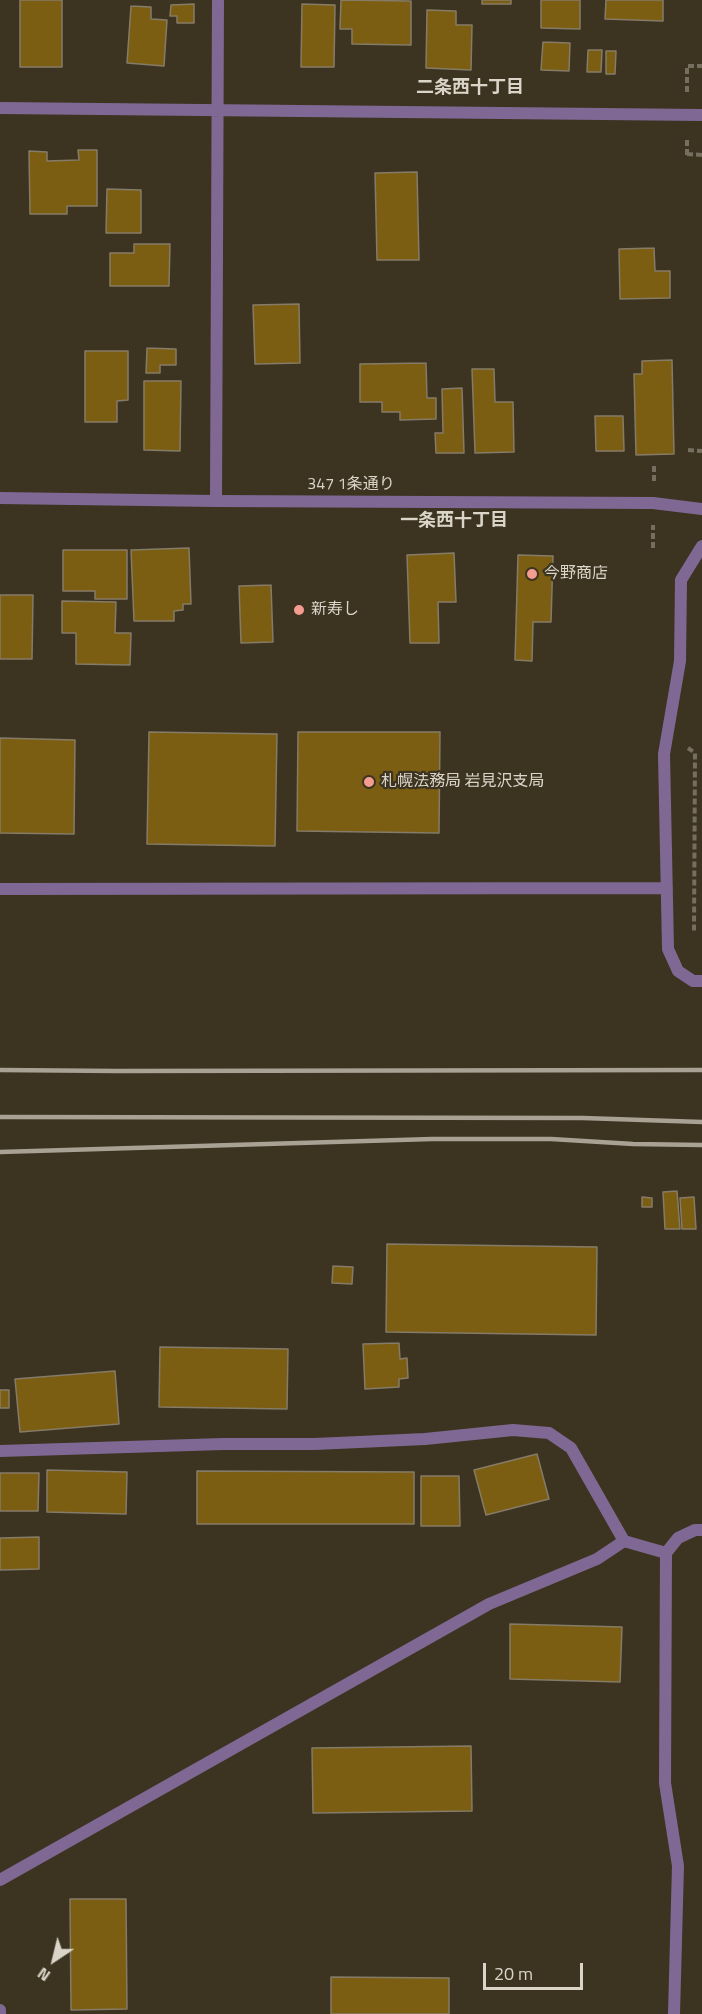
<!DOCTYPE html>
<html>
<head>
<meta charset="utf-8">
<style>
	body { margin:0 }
	#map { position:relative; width:702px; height:2014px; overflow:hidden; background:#3c3421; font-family:"Titillium Web",sans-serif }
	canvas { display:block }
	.north { position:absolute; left:24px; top:1930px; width:60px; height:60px; -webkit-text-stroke:4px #3c3421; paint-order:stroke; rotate:215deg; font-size:16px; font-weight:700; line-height:24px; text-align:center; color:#dad4c9 }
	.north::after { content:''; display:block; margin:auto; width:21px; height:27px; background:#dad4c9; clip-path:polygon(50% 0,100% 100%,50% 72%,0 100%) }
	.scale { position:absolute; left:483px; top:1963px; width:100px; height:27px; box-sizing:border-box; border:3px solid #dad4c9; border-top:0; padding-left:8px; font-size:18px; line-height:21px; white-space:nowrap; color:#dad4c9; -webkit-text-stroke:4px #3c3421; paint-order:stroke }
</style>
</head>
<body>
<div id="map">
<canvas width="702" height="2014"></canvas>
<div class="north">N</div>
<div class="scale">20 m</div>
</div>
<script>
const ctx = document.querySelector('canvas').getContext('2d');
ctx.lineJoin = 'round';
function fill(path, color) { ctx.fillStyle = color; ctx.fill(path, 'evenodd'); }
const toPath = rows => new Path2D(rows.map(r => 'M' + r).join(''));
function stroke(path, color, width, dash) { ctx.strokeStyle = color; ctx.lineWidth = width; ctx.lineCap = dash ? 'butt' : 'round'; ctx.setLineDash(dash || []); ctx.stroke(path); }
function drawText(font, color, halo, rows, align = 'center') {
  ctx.font = font + ' "Titillium Web","Noto Sans JP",sans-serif'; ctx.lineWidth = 4.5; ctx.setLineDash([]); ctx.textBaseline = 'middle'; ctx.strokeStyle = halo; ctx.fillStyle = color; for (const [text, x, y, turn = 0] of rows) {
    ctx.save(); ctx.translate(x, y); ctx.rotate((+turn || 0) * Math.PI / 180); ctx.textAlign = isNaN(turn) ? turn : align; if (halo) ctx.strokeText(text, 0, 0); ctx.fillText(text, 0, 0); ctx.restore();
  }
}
const building = toPath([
	[20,0,62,0,62,67,20,67,20,0],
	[341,0,411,1,411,45,352,44,352,29,340,29,341,0],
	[482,0,511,0,511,4,482,4,482,0],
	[541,0,580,0,580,29,541,28,541,0],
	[606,0,663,0,663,21,605,19,606,0],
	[194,4,194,23,177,23,177,16,170,16,171,5,194,4],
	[302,4,335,5,334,67,301,67,302,4],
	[131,6,151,7,151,19,167,20,164,66,127,63,131,6],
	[427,10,456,11,456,25,472,25,471,70,426,68,427,10],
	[543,42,570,43,569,71,541,70,543,42],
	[588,50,602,50,601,72,587,72,588,50],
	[606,51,616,51,615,74,606,74,606,51],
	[78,150,97,150,97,206,67,206,67,214,30,214,29,151,47,152,47,161,79,160,78,150],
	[417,172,419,260,377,260,375,173,417,172],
	[107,189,141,190,141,233,106,233,107,189],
	[134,244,170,244,169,286,110,286,110,253,134,253,134,244],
	[654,248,655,271,670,271,670,298,620,299,619,249,654,248],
	[299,304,300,363,255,364,253,305,299,304],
	[147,348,176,349,176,365,160,365,160,373,146,373,147,348],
	[85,351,128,351,128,400,117,401,117,422,85,422,85,351],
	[672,360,674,454,636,455,634,374,642,374,642,361,672,360],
	[426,363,427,398,436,398,436,419,400,420,400,412,382,412,382,402,360,402,360,364,426,363],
	[472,369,494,369,495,402,513,402,514,452,475,453,472,369],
	[144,381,181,381,180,451,144,450,144,381],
	[462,388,464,453,436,453,435,433,443,433,442,389,462,388],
	[595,416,623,416,624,451,596,451,595,416],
	[189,548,191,604,183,604,183,610,174,611,174,621,134,621,131,550,189,548],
	[63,550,127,550,127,599,95,599,95,591,63,591,63,550],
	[454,553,456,602,438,602,439,643,410,643,407,555,454,553],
	[518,555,553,556,551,622,533,622,532,661,515,660,518,555],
	[271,585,273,642,241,643,239,586,271,585],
	[0,595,33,595,32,659,0,659,0,595],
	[62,601,116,602,115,633,131,633,130,665,76,664,76,633,62,633,62,601],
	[149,732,277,734,275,846,147,844,149,732],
	[298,732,440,732,439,833,297,831,298,732],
	[0,738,75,740,74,834,0,833,0,738],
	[677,1191,680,1229,665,1229,663,1192,677,1191],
	[642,1197,652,1198,652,1207,642,1207,642,1197],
	[694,1197,696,1229,682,1229,680,1198,694,1197],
	[387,1244,597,1247,596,1335,386,1332,387,1244],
	[333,1266,353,1267,352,1284,332,1283,333,1266],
	[399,1343,400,1359,407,1358,408,1378,399,1379,399,1387,365,1389,363,1344,399,1343],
	[160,1347,288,1349,287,1409,159,1407,160,1347],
	[115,1371,119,1424,20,1432,15,1379,115,1371],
	[0,1390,9,1390,9,1408,0,1408,0,1390],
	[537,1454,549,1499,486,1515,474,1470,537,1454],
	[47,1470,127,1472,126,1514,47,1512,47,1470],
	[197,1471,414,1472,414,1524,197,1524,197,1471],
	[0,1473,39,1473,38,1511,0,1511,0,1473],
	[421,1476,459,1476,460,1526,421,1526,421,1476],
	[39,1537,39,1569,0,1570,0,1538,39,1537],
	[510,1624,622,1627,620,1682,510,1679,510,1624],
	[471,1746,472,1811,313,1813,312,1748,471,1746],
	[70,1899,126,1899,127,2009,71,2010,70,1899],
	[331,1977,449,1978,449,2014,331,2014,331,1977]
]);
const path = toPath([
	[687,92,687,66,702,66],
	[687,154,702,155],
	[687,155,687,139],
	[688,450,702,451],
	[654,481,654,465],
	[653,548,653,525],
	[688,748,695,753,694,932]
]);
const service = toPath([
	[0,1451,223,1444,315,1444,425,1439,513,1430,549,1433,571,1448,624,1541]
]);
const minor = toPath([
	[0,108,702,115],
	[216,501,218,0],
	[702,546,681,580,680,661,664,754,668,949,678,971,693,981,702,981],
	[0,889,667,888],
	[0,1880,489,1604,597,1559,624,1541,666,1553],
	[0,2010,0,2014],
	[674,2014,678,1866,665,1783,666,1553,678,1538,695,1530,702,1530]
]);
const tertiary = toPath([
	[0,498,216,501,653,503,702,509]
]);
const rail = toPath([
	[0,1070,117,1071,702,1070],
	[0,1117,583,1118,702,1122],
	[0,1152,432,1139,551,1139,633,1144,702,1145]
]);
const markers = [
	[532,574,6,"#f59c91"],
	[299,610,6,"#f59c91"],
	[369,782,6,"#f59c91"]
];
const streetNames = [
	["347 1条通り",351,485]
];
const poiNames = [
	["今野商店",544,574],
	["新寿し",311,610],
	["札幌法務局 岩見沢支局",381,782]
];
const neighbourhoodNames = [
	["二条西十丁目",470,89],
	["一条西十丁目",454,522]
];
fill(building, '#7c5e12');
stroke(building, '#857b67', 1.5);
stroke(path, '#766f5f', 4, [6, 3]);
stroke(service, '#7f6994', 12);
stroke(minor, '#7f6994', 12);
stroke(tertiary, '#7f6994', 12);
stroke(rail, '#a8a194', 4.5);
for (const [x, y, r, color] of markers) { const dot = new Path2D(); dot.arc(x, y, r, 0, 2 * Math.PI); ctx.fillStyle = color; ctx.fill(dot); stroke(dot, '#3c3421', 2); }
drawText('16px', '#dad4c9', '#3c3421', streetNames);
drawText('16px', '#dad4c9', '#3c3421', poiNames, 'left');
drawText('bold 18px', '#dad4c9', '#3c3421', neighbourhoodNames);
</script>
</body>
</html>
